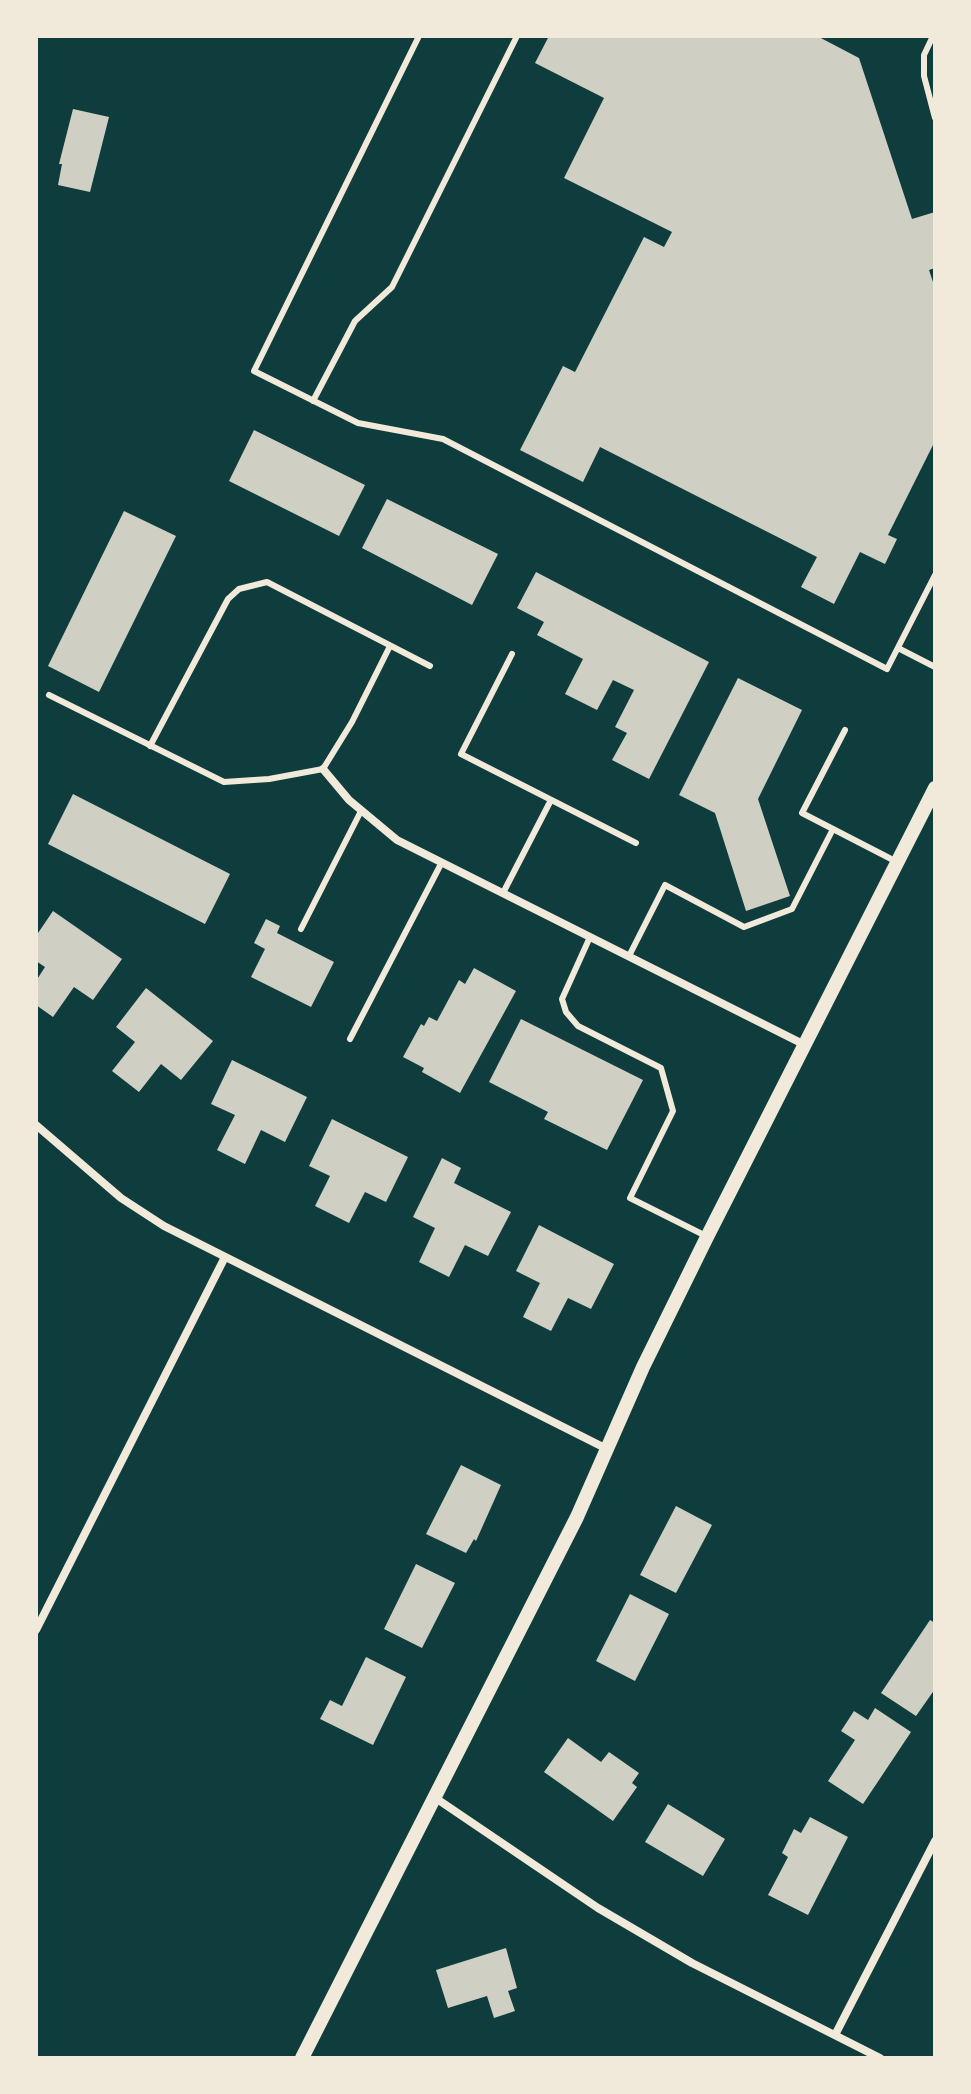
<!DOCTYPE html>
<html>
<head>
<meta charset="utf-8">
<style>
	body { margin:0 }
	#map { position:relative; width:971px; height:2094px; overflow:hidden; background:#0f3d3e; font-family:"PT Sans",sans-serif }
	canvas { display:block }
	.frame { position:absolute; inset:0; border:38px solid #f1e9da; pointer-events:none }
</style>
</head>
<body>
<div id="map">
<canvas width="971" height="2094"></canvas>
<div class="frame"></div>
</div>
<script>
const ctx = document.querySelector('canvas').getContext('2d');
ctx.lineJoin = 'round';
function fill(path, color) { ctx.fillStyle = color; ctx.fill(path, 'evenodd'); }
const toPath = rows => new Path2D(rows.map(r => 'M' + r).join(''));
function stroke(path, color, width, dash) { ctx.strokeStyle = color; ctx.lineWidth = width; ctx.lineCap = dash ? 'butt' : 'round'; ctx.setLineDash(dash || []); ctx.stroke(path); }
const building = toPath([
	[549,36,817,36,859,58,912,219,935,212,935,268,929,270,935,288,935,441,888,535,897,539,885,564,860,552,834,604,801,587,817,557,600,447,583,482,520,450,563,366,575,372,644,237,664,247,672,232,564,178,604,98,535,63],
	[73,109,109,117,90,192,58,185,62,164,59,164],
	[254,430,365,485,339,536,229,481],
	[387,499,498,554,472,605,362,548],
	[124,511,176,536,99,692,48,666],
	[536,572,709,662,649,779,612,760,627,733,615,727,634,690,613,680,597,710,565,694,583,659,537,635,544,622,517,608],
	[738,678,802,710,758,799,790,896,746,911,715,813,679,795],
	[73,794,230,874,205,924,48,844],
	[53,911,122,959,93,1000,74,987,53,1017,36,1005,36,981,45,967,36,961,36,936],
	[266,919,280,926,277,933,334,962,311,1007,251,977,265,949,254,943],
	[474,968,516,991,460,1093,422,1072,424,1068,403,1057,421,1024,424,1026,429,1017,437,1021,459,980,465,984],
	[146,988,213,1041,181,1080,161,1064,139,1092,112,1071,135,1042,116,1027],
	[521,1019,643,1080,607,1150,544,1119,548,1112,489,1082],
	[232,1060,307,1097,285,1142,261,1130,245,1164,217,1150,235,1115,211,1104],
	[332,1119,408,1157,386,1202,365,1192,349,1223,315,1206,330,1176,309,1166],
	[442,1158,461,1168,454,1183,511,1212,488,1256,465,1245,449,1277,419,1262,435,1228,413,1217],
	[539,1225,614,1264,591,1309,568,1298,551,1331,523,1317,540,1283,516,1271],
	[461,1465,501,1485,476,1541,474,1539,466,1553,426,1534],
	[676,1506,712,1525,676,1593,640,1575],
	[416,1564,455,1583,422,1648,384,1629],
	[630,1594,669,1614,635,1681,596,1661],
	[930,1620,935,1623,935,1689,916,1716,881,1693],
	[366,1657,406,1677,373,1745,320,1719,330,1700,342,1706],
	[875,1708,911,1732,863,1804,828,1781,855,1740,841,1731,854,1711,868,1720],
	[568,1738,601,1762,609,1752,639,1773,632,1783,637,1787,613,1821,544,1772],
	[668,1804,725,1839,703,1876,645,1842],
	[810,1817,848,1837,808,1915,768,1895,788,1857,782,1853,794,1829,801,1833],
	[506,1948,517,1988,508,1991,515,2011,494,2018,487,1996,448,2008,436,1970]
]);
const service = toPath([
	[419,36,254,371,358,423,443,439,887,669,935,575],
	[933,36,924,55,924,76,935,118],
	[313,401,355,321,392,287,517,36],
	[898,648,935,667],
	[512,654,461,754,636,843],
	[49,695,224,782,269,779,323,769,352,722,390,646],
	[845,730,802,813,897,862],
	[150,746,228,599,239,589,267,582,430,666],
	[503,893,551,800],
	[301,929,361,811],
	[590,937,562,999,566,1012,578,1026,661,1068,673,1111,630,1198,706,1236],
	[629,956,665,885,744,927,792,909,833,829],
	[350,1039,442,862]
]);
const minor = toPath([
	[323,769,349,800,397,840,805,1045],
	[36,1125,121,1198,164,1226,607,1449],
	[36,1630,225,1257],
	[434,1797,598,1908,692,1963,880,2058],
	[835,2035,935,1841]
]);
const tertiary = toPath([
	[302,2058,577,1517,643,1367,707,1237,935,788]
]);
fill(building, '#cfcfc3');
stroke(service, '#f1e9da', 6);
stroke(minor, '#f1e9da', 8);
stroke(tertiary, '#f1e9da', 14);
</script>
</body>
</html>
